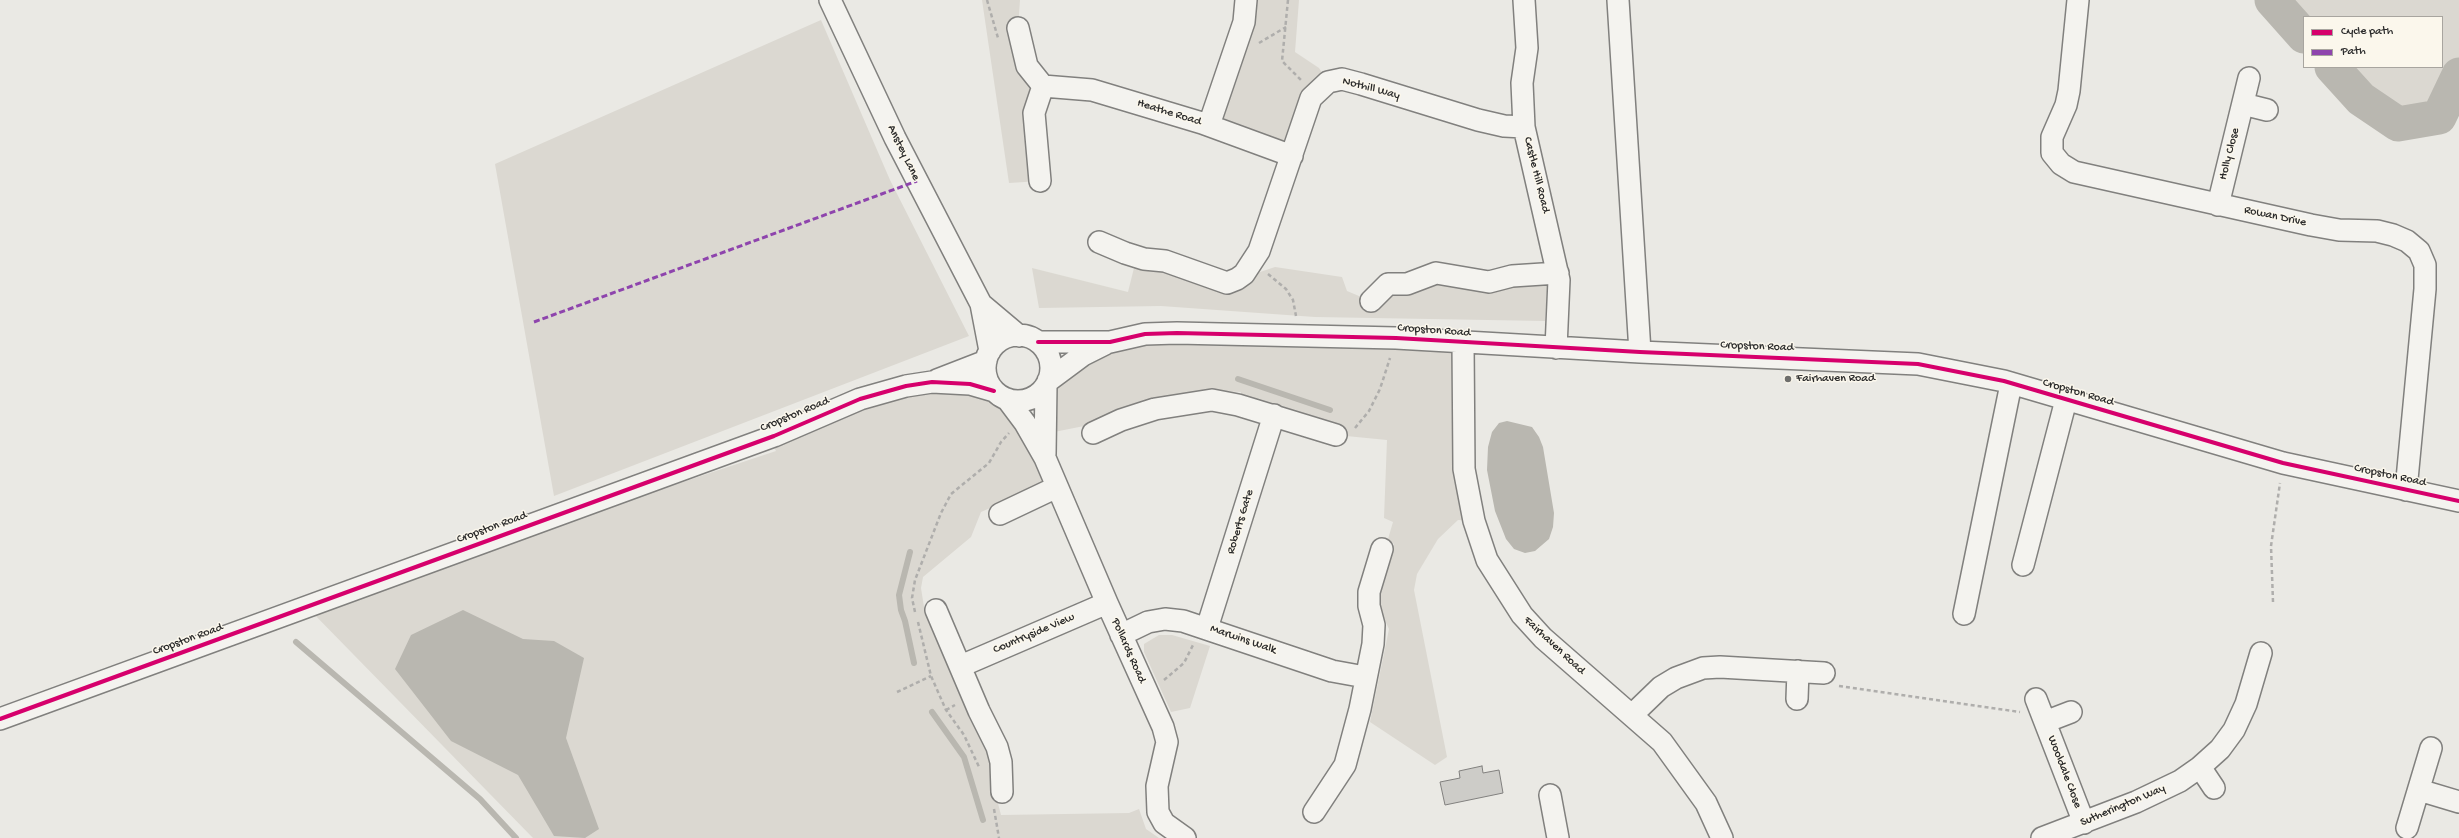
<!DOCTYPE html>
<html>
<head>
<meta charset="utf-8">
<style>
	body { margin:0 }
	#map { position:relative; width:2459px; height:838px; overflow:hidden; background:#eae9e4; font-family:"Gochi Hand",sans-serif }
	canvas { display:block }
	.legend { position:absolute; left:2303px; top:16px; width:140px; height:52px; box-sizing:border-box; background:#fbf7ec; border:1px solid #a8a59f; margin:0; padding:5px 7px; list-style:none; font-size:12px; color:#2b2b2b }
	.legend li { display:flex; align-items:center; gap:8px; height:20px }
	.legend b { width:20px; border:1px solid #a8a59f }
</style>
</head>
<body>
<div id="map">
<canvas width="2459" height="838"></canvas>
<ul class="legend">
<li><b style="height:5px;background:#d6006c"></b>Cycle path</li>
<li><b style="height:5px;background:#8e44ad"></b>Path</li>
</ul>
</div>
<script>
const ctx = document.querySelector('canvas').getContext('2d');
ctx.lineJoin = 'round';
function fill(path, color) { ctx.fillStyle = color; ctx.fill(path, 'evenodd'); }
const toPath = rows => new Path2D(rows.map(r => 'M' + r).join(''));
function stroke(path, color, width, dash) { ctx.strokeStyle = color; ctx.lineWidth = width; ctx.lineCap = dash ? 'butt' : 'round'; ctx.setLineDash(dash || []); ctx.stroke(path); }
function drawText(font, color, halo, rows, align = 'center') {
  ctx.font = font + ' "Gochi Hand",sans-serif'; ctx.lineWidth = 3; ctx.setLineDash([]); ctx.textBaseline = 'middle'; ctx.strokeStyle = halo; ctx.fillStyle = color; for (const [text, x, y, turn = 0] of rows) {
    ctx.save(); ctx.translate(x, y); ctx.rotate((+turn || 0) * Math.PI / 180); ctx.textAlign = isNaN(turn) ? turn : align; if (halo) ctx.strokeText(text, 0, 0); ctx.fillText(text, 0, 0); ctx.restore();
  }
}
const green = toPath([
	[982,0,1020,0,1018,28,1043,86,1040,181,1009,183],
	[1243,0,1299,0,1295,52,1319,68,1328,82,1287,154,1216,122],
	[2287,0,2459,0,2459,78,2434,111,2407,112,2365,95,2340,67,2442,67,2442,17,2304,19],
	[821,20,890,180,969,336,554,496,495,164],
	[1135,264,1227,283,1275,267,1342,277,1347,291,1371,301,1388,284,1548,274,1545,321,1315,317,1161,306,1039,308,1032,268,1128,292],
	[1110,342,1463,343,1474,521,1458,520,1438,539,1417,574,1414,590,1447,757,1435,765,1370,722,1389,629,1381,612,1379,596,1394,544,1388,539,1393,522,1384,518,1387,440,1336,435,1238,405,1241,392,1221,391,1094,424,1044,434,1046,385],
	[906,386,994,391,1045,458,1042,485,981,512,971,537,923,577,921,588,924,607,933,633,966,704,990,747,995,792,1001,815,1129,813,1139,809,1146,829,1159,838,533,838,307,607,776,451,771,441],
	[1159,635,1172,635,1210,646,1190,708,1171,712,1144,652,1144,644]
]);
const water = toPath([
	[1507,421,1532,427,1539,437,1543,447,1554,513,1553,527,1549,539,1535,551,1525,553,1514,549,1506,539,1495,511,1487,470,1488,447,1492,432,1499,423],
	[463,610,523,639,554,641,584,658,566,738,599,829,585,838,554,836,518,775,451,741,395,669,411,635]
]);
const stream = toPath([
	[1238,379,1330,410],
	[910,552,899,595,901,610,905,621,914,663],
	[296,642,480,799,516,838],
	[932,712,964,757,983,820]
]);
const river = toPath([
	[2272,0,2304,36],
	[2332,67,2361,99,2398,124,2439,117,2459,75]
]);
const building = toPath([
	[1482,766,1483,773,1499,770,1503,793,1445,805,1440,782,1460,778,1459,771,1482,766]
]);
const path = toPath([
	[987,0,998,38],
	[1288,0,1282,61,1301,80],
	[1259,43,1286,27],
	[1268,274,1286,289,1293,300,1296,316],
	[1355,428,1369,411,1380,389,1390,358],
	[2273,602,2271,546,2280,483],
	[915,612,912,598,915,580,941,513,951,494,989,463,1001,442,1009,433],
	[918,622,931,676,946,710,964,735,980,769],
	[1164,680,1184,663,1193,645],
	[1839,686,2020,712],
	[897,692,931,676],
	[946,710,955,705],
	[994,809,999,838]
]);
const minor = toPath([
	[830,0,895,138,981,304,990,351],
	[1524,0,1527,48,1522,83,1524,127,1559,280,1556,348],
	[1618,0,1640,352],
	[2078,0,2069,91,2066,105,2052,137,2052,153,2061,164,2074,172,2311,225,2339,230,2377,231,2393,235,2407,241,2419,251,2425,265,2425,289,2406,490],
	[1018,28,1027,66,1043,86,1034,113,1040,181],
	[1043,86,1092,90,1202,123,1292,156],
	[2243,104,2267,110],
	[1209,125,1244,22,1246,0],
	[2218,205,2249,78],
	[1099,242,1125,253,1144,259,1165,261,1227,283,1237,279,1244,274,1259,251,1311,98,1328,82,1342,79,1361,84,1478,120,1504,126,1524,127],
	[1371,301,1388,284,1407,284,1436,273,1489,282,1512,276,1558,273],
	[981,304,1019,336],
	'985 368a33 33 0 1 1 66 0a33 33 0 1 1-66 0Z',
	[1038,342,1110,342,1145,334,1177,333,1396,338,1640,352,1918,364,2004,381,2283,463,2459,501],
	[1463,343,1464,469,1474,521,1487,560,1522,615,1543,638,1662,742,1706,803,1722,838],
	[937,380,986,361],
	[1048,381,1083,355,1105,344],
	[1007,399,1025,423,1045,458,1107,603,1163,727,1167,742,1157,786,1158,812,1164,823,1185,838],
	[1093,433,1121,420,1155,409,1212,400,1238,405,1336,435],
	[1045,454,1046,385],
	[1000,514,1057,487],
	[2023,565,2066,400],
	[936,610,979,711,997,747,1001,762,1002,792],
	[1964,614,2011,384],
	[1207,628,1274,415],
	[1121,635,1148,622,1165,619,1183,621,1332,671,1365,677],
	[961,666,1107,603],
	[1797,699,1798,671],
	[2036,699,2084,823],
	[1632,715,1661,687,1676,678,1703,668,1720,667,1824,673],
	[0,719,774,436,860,399,906,386,932,382,970,384,994,391],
	[2045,722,2071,712],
	[2200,767,2214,788],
	[2419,790,2459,802],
	[1550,795,1558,838],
	[1314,812,1345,765,1360,709,1373,644,1374,625,1369,606,1369,592,1382,549],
	[2407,828,2431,748],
	[2042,838,2136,802,2180,781,2200,767,2220,749,2234,730,2246,704,2261,653]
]);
const quiet = toPath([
	[534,322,917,181]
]);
const cycleway = toPath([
	[1038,342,1110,342,1145,334,1177,333,1396,338,1640,352,1918,364,2004,381,2283,463,2459,501],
	[0,719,774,436,860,399,906,386,932,382,970,384,994,391]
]);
const markers = [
	[1788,379,4,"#6e6e6c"]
];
const streetNames = [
	["Nothill Way",1371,89,15],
	["Heathe Road",1169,113,17],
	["Anstey Lane",903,153,64],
	["Holly Close",2230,154,-76],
	["Castle Hill Road",1536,175,76],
	["Rowan Drive",2275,217,12],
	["Cropston Road",1434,331,4],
	["Cropston Road",1757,347,2],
	["Cropston Road",2078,393,16],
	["Cropston Road",795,415,-23],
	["Cropston Road",2390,476,12],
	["Roberts Gate",1241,522,-73],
	["Cropston Road",492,528,-20],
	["Countryside View",1034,634,-23],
	["Cropston Road",188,640,-20],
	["Marwins Walk",1243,640,19],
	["Fairhaven Road",1554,646,43],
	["Pollards Road",1128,651,66],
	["Wooldale Close",2064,772,69],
	["Sutherington Way",2123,806,-23]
];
const poiNames = [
	["Fairhaven Road",1796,379]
];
fill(green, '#dbd8d1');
fill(water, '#b9b7b0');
stroke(stream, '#b9b7b0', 6);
stroke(river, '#b9b7b0', 35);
fill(building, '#cdccc8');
stroke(building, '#81807e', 1);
stroke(minor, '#81807e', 24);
stroke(path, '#afaeac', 2.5, [4, 3]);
stroke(minor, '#f4f3ef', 21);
stroke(quiet, '#8e44ad', 3, [6, 3]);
stroke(cycleway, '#d6006c', 4);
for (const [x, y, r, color] of markers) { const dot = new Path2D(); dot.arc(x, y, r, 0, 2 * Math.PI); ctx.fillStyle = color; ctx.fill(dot); stroke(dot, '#fbf7ec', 1.5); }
drawText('12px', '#2b2b2b', '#fbf7ec', streetNames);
drawText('12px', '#2b2b2b', '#fbf7ec', poiNames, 'left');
</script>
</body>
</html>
